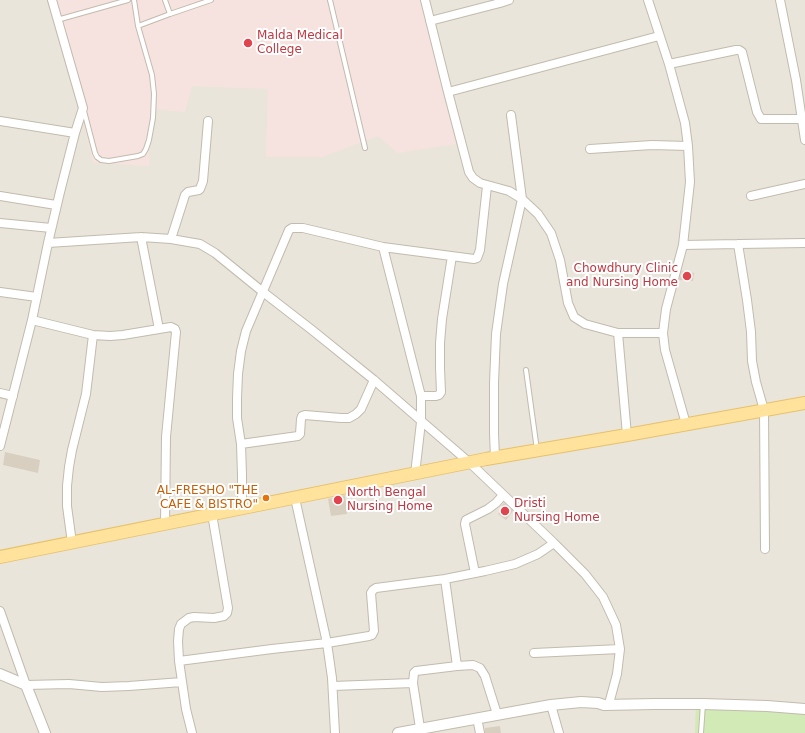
<!DOCTYPE html>
<html>
<head>
<meta charset="utf-8">
<style>
	body { margin:0 }
	canvas { display:block; background:#f6f3ec }
</style>
</head>
<body>
<canvas width="805" height="733"></canvas>
<script>
const ctx = document.querySelector('canvas').getContext('2d');
ctx.lineJoin = 'round';
function fill(path, color) { ctx.fillStyle = color; ctx.fill(path, 'evenodd'); }
const toPath = rows => new Path2D(rows.map(r => 'M' + r).join(''));
function stroke(path, color, width, dash) { ctx.strokeStyle = color; ctx.lineWidth = width; ctx.lineCap = dash ? 'butt' : 'round'; ctx.setLineDash(dash || []); ctx.stroke(path); }
function drawText(font, color, halo, rows, align = 'center') {
  ctx.font = font + ' "DejaVu Sans",sans-serif'; ctx.lineWidth = 4; ctx.setLineDash([]); ctx.textBaseline = 'middle'; ctx.strokeStyle = halo; ctx.fillStyle = color; for (const [text, x, y, turn = 0] of rows) {
    ctx.save(); ctx.translate(x, y); ctx.rotate((+turn || 0) * Math.PI / 180); ctx.textAlign = isNaN(turn) ? turn : align; if (halo) ctx.strokeText(text, 0, 0); ctx.fillText(text, 0, 0); ctx.restore();
  }
}
const residential = toPath([
	[0,0,805,0,805,733,0,733]
]);
const medical = toPath([
	[55,0,420,0,456,144,397,153,378,136,322,157,266,157,268,89,192,86,185,112,150,109,149,166,93,163]
]);
const green = toPath([
	[696,702,805,712,805,733,695,733]
]);
const building = toPath([
	[682,271,694,273,693,281,679,280],
	[5,452,40,460,38,473,3,465],
	[345,495,347,514,331,516,328,499],
	[504,503,513,511,506,520,498,514,503,508,501,506],
	[500,726,501,733,485,733,485,728]
]);
const service = toPath([
	[165,0,170,14],
	[330,0,365,148],
	[57,20,128,0],
	[138,26,170,14,211,0],
	[84,111,95,153,97,157,101,160,109,161,138,156,143,154,146,149,149,140,153,118,154,94,152,75,138,26,134,0],
	[526,370,537,450],
	[701,733,703,704]
]);
const minor = toPath([
	[425,0,448,92,469,172,473,178,480,183,509,191,522,199,538,214,551,233,560,260,568,303,574,317,585,324,618,333,627,435],
	[499,0,500,3,509,0],
	[648,0,669,64,685,123,688,146,690,182,683,245,666,309,663,333,665,350,686,424],
	[780,0,796,80,805,140],
	[430,21,500,3],
	[669,64,736,50,739,50,742,52,757,112,761,119,802,119],
	[448,92,659,36],
	[0,121,75,133],
	[590,149,652,145,688,146],
	[0,196,56,205],
	[751,196,805,184],
	[0,223,51,228],
	[171,239,185,195,188,192,199,190,200,189,203,181,208,121],
	[48,243,141,237,171,239,200,244,215,253,263,292,312,330,374,380,470,463,554,543,585,574,603,597,616,625,620,649,617,674,610,700],
	[683,245,738,244],
	[383,247,421,396,421,422,415,474],
	[0,292,37,297],
	[32,320,93,335,110,336,123,335,159,329,141,237],
	[159,329,171,327,175,329,176,332,166,437,165,524],
	[618,333,663,333],
	[374,380,361,409,356,414,349,418,341,418,305,415,302,416,301,419,300,434,298,436,241,444,237,418,237,398,238,374,241,351,246,331,289,230,292,228,303,228,383,247,474,259,477,258,480,250,487,186],
	[0,393,13,396],
	[421,396,436,396,439,395,441,392,440,368,440,343,442,319,452,256],
	[241,444,242,475,242,508],
	[0,446,32,320,48,243,60,192,75,133,83,108,52,0],
	[495,458,494,433,494,383,496,334,503,284,522,199,511,115],
	[295,498,327,643,332,678,335,733],
	[72,543,67,506,67,486,69,467,72,450,86,394,93,335],
	[765,549,764,410,756,382,752,361,751,332,747,300,738,244,805,243],
	[475,573,465,524,466,520,488,509,496,503,503,495],
	[445,579,457,666,473,665,480,668,485,676,497,714],
	[0,611,26,685,69,684,102,687,129,686,182,682],
	[534,653,620,649],
	[179,661,272,649,327,643,369,636,372,635,374,631,371,593,373,590,376,588,445,579,485,571,515,564,538,554,554,543],
	[333,686,413,683],
	[551,705,559,733],
	[477,718,480,733],
	[420,728,413,683,414,673,416,671,457,666],
	[192,733,186,709,179,661,178,641,179,629,181,624,189,618,194,617,214,618,224,616,227,613,228,608,212,514]
]);
const tertiary = toPath([
	[0,674,26,685,45,733],
	[398,733,551,705,581,702,598,703,604,705,655,704,703,704,767,706,805,709]
]);
const primary = toPath([
	[0,557,486,459,627,435,805,403]
]);
const markers = [
	[248,43,5,"#e0444e"],
	[687,276,5,"#e0444e"],
	[266,498,4,"#e8710a"],
	[338,500,5,"#e0444e"],
	[505,511,5,"#e0444e"]
];
const healthNames = [
	["Malda Medical",257,36],
	["College",257,50],
	["Chowdhury Clinic",678,269,"right"],
	["and Nursing Home",678,283,"right"],
	["North Bengal",347,493],
	["Nursing Home",347,507],
	["Dristi",514,504],
	["Nursing Home",514,518]
];
const foodNames = [
	["AL-FRESHO \"THE",258,491],
	["CAFE & BISTRO\"",258,505]
];
fill(residential, '#eae5da');
fill(medical, '#f6e3e0');
fill(green, '#d2eab5');
fill(building, '#d8cfc1');
stroke(service, '#c2bbae', 6);
stroke(minor, '#c2bbae', 10);
stroke(tertiary, '#c2bbae', 12);
stroke(primary, '#e6c16a', 14);
stroke(service, '#fff', 4);
stroke(minor, '#fff', 8);
stroke(tertiary, '#fff', 10);
stroke(primary, '#ffe39c', 12);
for (const [x, y, r, color] of markers) { const dot = new Path2D(); dot.arc(x, y, r, 0, 2 * Math.PI); ctx.fillStyle = color; ctx.fill(dot); stroke(dot, '#fff', 1.5); }
drawText('12px', '#be3a42', '#fff', healthNames, 'left');
drawText('12px', '#c56008', '#fff', foodNames, 'right');
</script>
</body>
</html>
